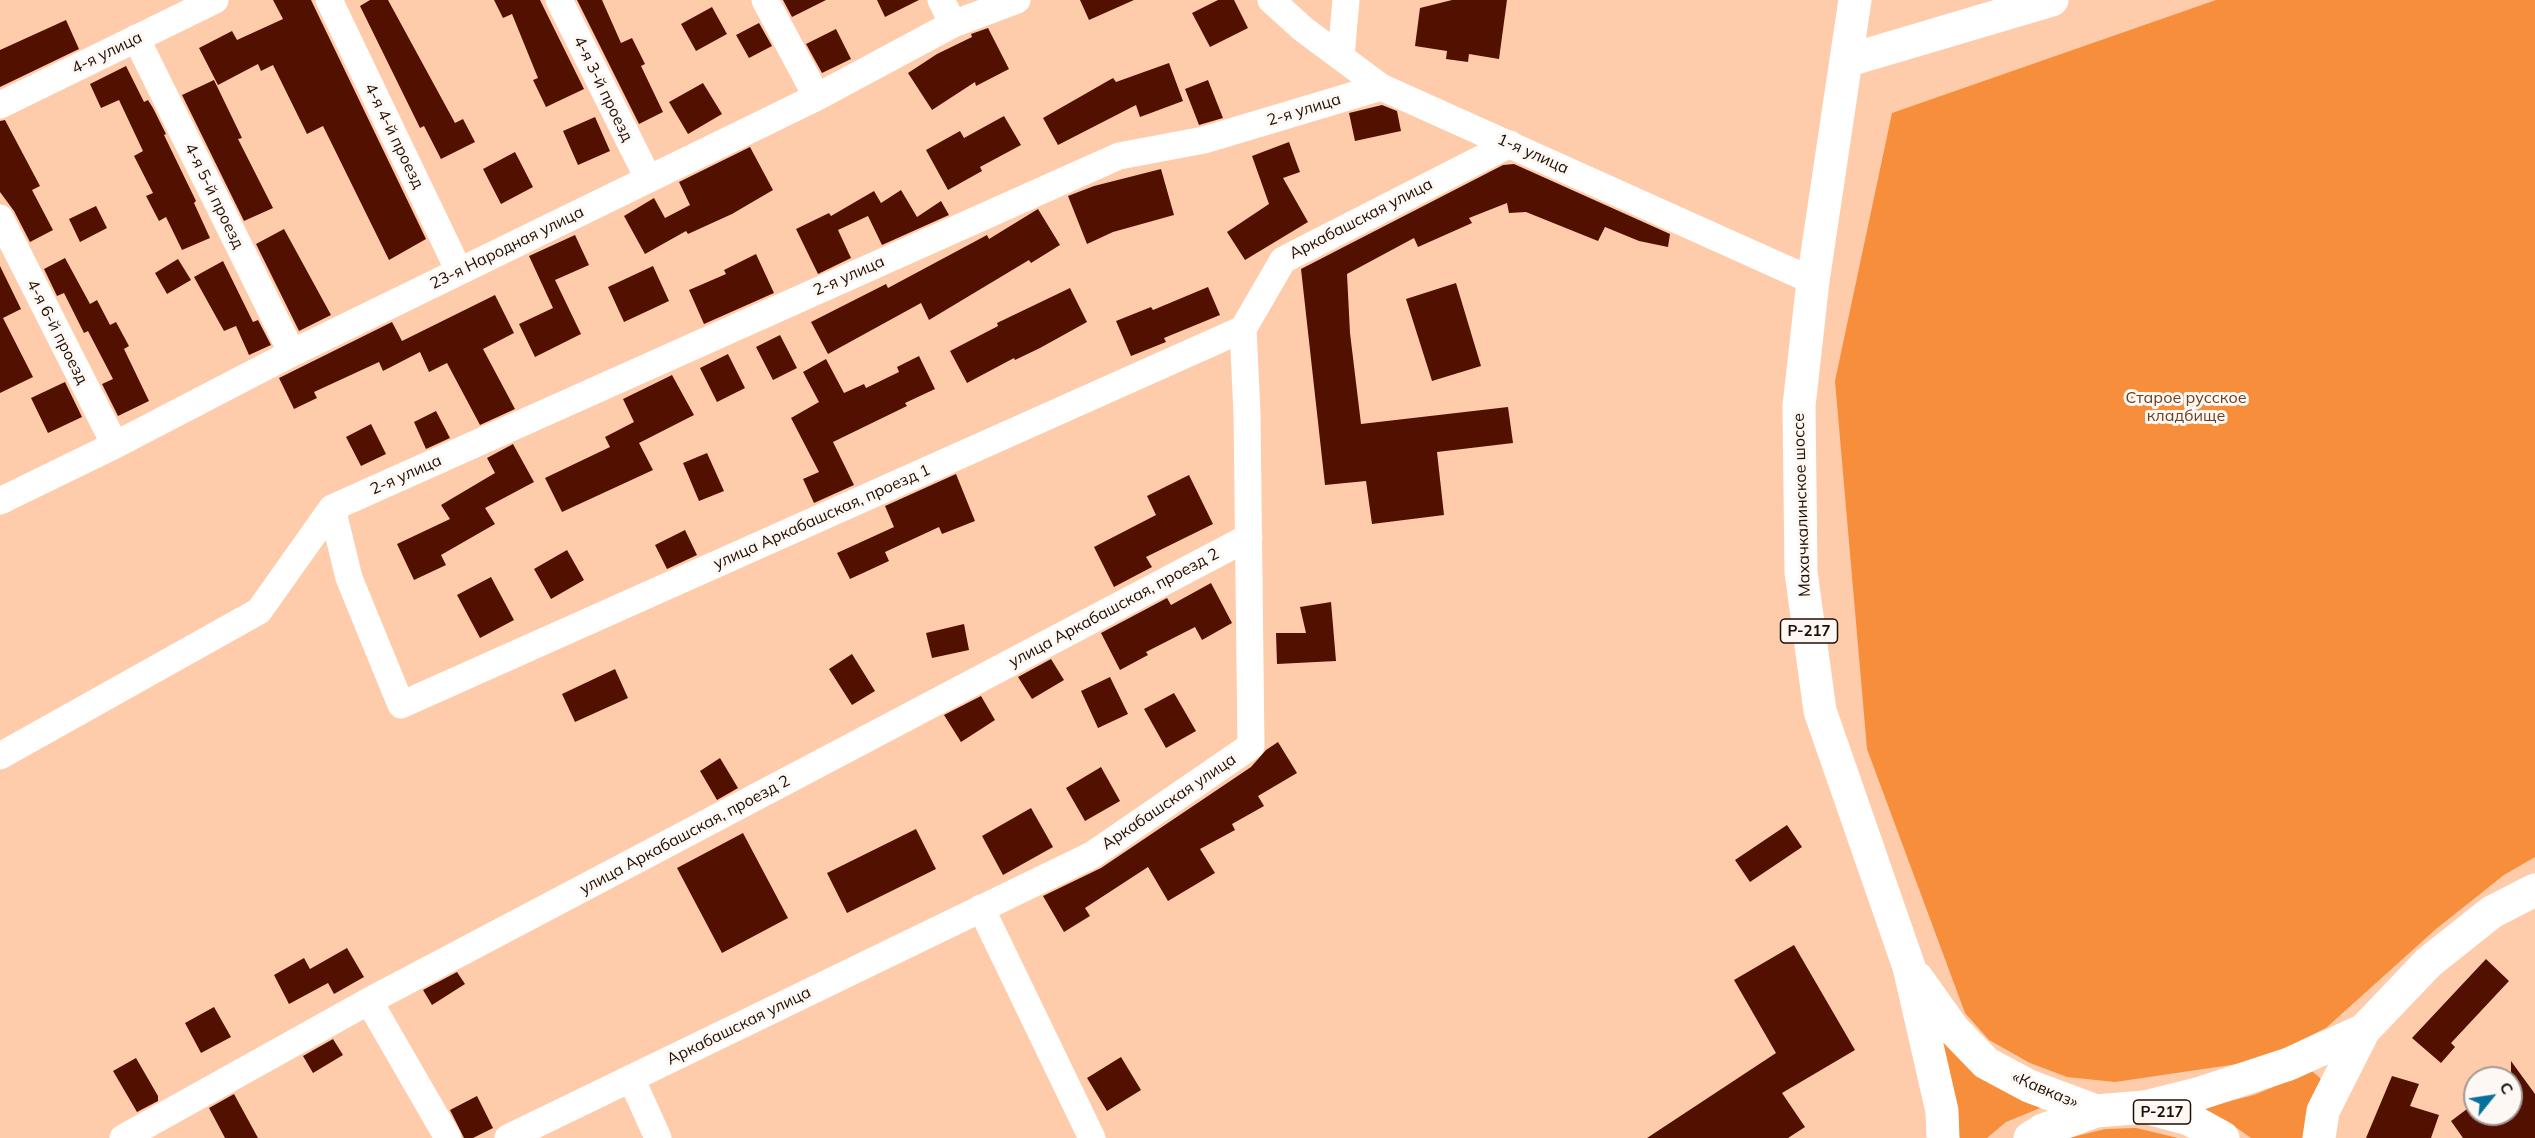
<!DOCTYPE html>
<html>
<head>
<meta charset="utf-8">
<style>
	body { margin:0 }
	#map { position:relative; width:2535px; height:1138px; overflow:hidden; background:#ffccab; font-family:Mulish,sans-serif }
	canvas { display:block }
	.north { position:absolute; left:2463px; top:1066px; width:60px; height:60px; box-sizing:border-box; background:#fdf8f4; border:2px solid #a49a94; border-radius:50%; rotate:60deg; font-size:16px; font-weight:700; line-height:24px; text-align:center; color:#1f0e03 }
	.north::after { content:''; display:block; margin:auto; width:21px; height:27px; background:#07719d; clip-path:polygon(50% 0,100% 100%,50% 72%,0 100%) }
</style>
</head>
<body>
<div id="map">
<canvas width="2535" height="1138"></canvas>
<div class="north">С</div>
</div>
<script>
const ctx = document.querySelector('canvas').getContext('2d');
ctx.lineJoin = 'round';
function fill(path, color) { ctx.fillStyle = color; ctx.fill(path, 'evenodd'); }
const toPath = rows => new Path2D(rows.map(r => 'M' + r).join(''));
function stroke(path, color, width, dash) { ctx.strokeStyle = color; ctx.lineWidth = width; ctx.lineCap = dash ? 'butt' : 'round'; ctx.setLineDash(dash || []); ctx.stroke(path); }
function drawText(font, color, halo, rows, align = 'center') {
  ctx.font = font + ' Mulish,sans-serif'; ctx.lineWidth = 6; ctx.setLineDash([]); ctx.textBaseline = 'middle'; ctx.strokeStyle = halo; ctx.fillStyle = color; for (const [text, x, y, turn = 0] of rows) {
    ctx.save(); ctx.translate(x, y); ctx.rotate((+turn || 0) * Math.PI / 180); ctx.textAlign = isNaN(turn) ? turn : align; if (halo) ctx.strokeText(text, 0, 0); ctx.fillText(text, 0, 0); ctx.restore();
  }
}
const green = toPath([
	[2216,0,2535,0,2535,857,2504,875,2436,929,2326,1028,2258,1061,2115,1082,2067,1077,2030,1063,1989,1040,1965,1013,1867,749,1835,381,1892,113],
	[1934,1027,2050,1104,2006,1122,1987,1138,1957,1138],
	[2312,1071,2321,1079,2304,1138,2251,1138,2227,1121,2199,1109,2254,1095],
	[2136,1128,2178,1138,2069,1138,2105,1129]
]);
const building = toPath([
	[273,0,311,0,426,239,389,260,323,126,307,134,273,65,261,71,258,64,218,85,199,48,232,31,237,40,283,19],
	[370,0,388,0,455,123,463,119,475,142,441,159,424,126,420,128,360,6],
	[494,0,540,0,584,89,546,107,533,80,538,78,512,14,503,18],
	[577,0,602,0,621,43,632,38,645,64,641,66,663,112,639,124],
	[783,0,826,0,792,17],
	[877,0,919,0,885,17],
	[1080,0,1134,0,1089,20],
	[1218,0,1234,0,1248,28,1210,47,1192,13],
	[1452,0,1507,0,1499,59,1469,54,1468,62,1446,59,1447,51,1415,46,1420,8],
	[712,7,727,34,696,51,681,24],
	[66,20,79,49,0,87,0,50],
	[759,23,772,46,749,58,736,35],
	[988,28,1009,69,976,86,975,82,932,110,908,73,937,54,972,37,971,34],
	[836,29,851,59,822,73,806,44],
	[1169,63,1183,101,1140,117,1136,105,1058,145,1043,118,1113,78,1116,82],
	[126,66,144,102,148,100,153,108,166,134,164,135,196,201,194,203,210,238,182,250,166,217,159,221,146,196,153,193,134,156,143,151,119,100,101,108,90,84],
	[214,80,242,138,238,139,273,208,244,221,182,95],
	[1208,80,1223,118,1199,125,1185,89],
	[703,83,722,114,688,134,669,102],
	[1382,105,1397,111,1401,131,1355,141,1349,113],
	[1004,116,1021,145,980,167,982,171,948,190,926,150,960,131,964,138],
	[595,117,610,151,578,165,563,131],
	[5,120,40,186,32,190,53,230,30,242,14,211,0,192,0,121],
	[1289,142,1300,172,1283,178,1308,222,1245,260,1227,232,1269,204,1252,156],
	[750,147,773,190,732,214,688,234,686,231,645,254,624,216,654,198,665,218,690,205,679,182],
	[515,152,533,187,501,204,483,169],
	[1514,164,1670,234,1668,247,1639,241,1605,227,1598,241,1526,212,1509,213,1507,203,1469,218,1472,223,1418,247,1414,238,1347,274,1350,333,1361,424,1508,407,1513,443,1437,452,1444,515,1372,524,1366,481,1325,485,1301,269,1503,165],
	[1161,169,1174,215,1113,232,1087,244,1068,196,1094,186],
	[901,190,917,217,941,201,949,215,882,245,868,216,838,230,851,258,818,274,796,229,829,213,831,216,874,191,881,203],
	[96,206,107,228,80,242,69,219],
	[1038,209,1060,245,1031,263,1029,260,929,320,921,303,828,354,811,322,886,284,888,288,987,235,989,239],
	[284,229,331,315,299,331,256,244],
	[575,235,589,265,555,280,581,334,535,357,519,324,553,308,529,256],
	[756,254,774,293,704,324,689,290,726,274,724,270],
	[65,258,90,304,97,300,110,325,116,322,129,346,124,349,149,401,118,416,102,384,113,379,88,331,84,333,64,293,57,296,44,269],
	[178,259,191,280,167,294,155,273],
	[223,261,253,322,258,320,271,345,249,355,236,326,224,331,194,277],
	[0,266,21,309,3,318,33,377,0,393],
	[653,266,669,301,624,322,608,287],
	[1456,283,1481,366,1432,381,1406,299],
	[1208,287,1220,315,1164,338,1166,342,1131,356,1116,321,1151,307,1153,310],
	[1070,288,1087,322,1040,348,1015,360,1014,358,967,383,950,351,998,326,997,323],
	[495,295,514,333,483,349,515,409,480,425,447,363,429,372,420,352,383,371,379,362,314,392,317,398,294,409,279,378,392,322,402,341],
	[780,335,797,368,773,380,756,347],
	[728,354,745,388,717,402,700,368],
	[919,356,935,389,905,403,907,406,833,442,854,485,814,503,803,479,819,472,791,418,819,402,803,372,826,359,844,393,864,384,866,388,899,372,897,367],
	[672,375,694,415,639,443,653,470,562,512,545,478,610,447,605,437,634,422,623,399],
	[65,382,82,417,48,433,31,398],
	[436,411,450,438,426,449,414,422],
	[371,424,386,454,361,466,346,437],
	[513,444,534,482,485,508,495,524,441,555,446,565,414,580,397,544,450,519,441,505,495,473,487,458],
	[707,453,724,491,699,501,683,463],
	[956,474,975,521,942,534,939,527,885,552,889,561,850,579,837,553,894,527,885,506],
	[1189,475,1213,524,1146,557,1152,567,1114,587,1094,547,1156,515,1147,496],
	[685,530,697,555,667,569,655,545],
	[567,550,584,580,551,599,534,569],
	[491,577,514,620,480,638,457,595],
	[1211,583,1232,623,1202,640,1195,627,1146,652,1148,655,1120,670,1101,633,1167,598,1171,605],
	[1331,602,1336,661,1277,664,1276,633,1306,633,1300,607],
	[964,624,969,650,932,658,926,633],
	[852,654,875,691,852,705,829,669],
	[1051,659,1064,680,1032,699,1018,677],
	[615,669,628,698,575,722,562,694],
	[1110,677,1128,714,1098,728,1081,691],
	[1174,693,1196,731,1166,748,1144,709],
	[981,696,995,720,961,742,944,715],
	[1278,742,1297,773,1258,796,1264,806,1232,824,1235,830,1200,849,1215,873,1168,901,1148,867,1085,908,1090,916,1064,932,1043,896,1101,868,1251,767,1266,750],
	[720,758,738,788,717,800,700,771],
	[1101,767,1120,801,1085,821,1066,788],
	[1031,808,1053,847,1003,875,982,836],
	[1787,825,1802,847,1750,882,1735,860],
	[916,829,936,869,847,913,827,873],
	[743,833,788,918,722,953,677,868],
	[1794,945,1855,1050,1782,1093,1805,1127,1788,1138,1647,1138,1776,1053,1734,980],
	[347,948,364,977,334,994,328,983,289,1004,274,975,304,958,310,969],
	[2486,959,2509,981,2451,1043,2455,1047,2441,1063,2412,1038],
	[457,972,465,984,432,1005,423,990],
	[214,1007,231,1037,201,1053,185,1023],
	[333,1039,343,1055,313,1073,303,1056],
	[1121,1057,1141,1090,1107,1111,1087,1078],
	[136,1058,158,1096,158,1101,137,1112,113,1071],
	[2511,1061,2535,1094,2535,1138,2463,1138,2451,1121,2475,1103,2475,1114,2511,1114],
	[2392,1076,2419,1084,2410,1106,2439,1115,2431,1138,2366,1138],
	[234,1094,258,1138,225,1138,209,1108],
	[477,1096,493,1128,473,1138,464,1138,450,1110]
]);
const minor = toPath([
	[329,0,459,271],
	[559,0,648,178],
	[765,0,817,97],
	[941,0,953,24],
	[1271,0,1303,29,1381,87,1813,281],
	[136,38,292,353],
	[1341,57,1346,0],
	[0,105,215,0],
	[0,218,115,445],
	[0,501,115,445,292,353,817,97,953,24,1017,0],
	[332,508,349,578,401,705,1243,329],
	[0,756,259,611,332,508,1119,156,1204,140,1381,87],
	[981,908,1092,1138],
	[369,1001,448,1138],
	[631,1078,658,1138],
	[123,1138,369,1001,1249,537],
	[508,1138,1092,855,1251,746,1247,413,1243,329,1283,260,1510,144]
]);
const major = toPath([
	[1846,61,2052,0],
	[2145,1107,2201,1093,2289,1064,2364,1030],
	[2319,1138,2323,1111,2364,1030,2429,962,2492,912,2535,890]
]);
const highway = toPath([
	[1855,0,1813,281,1799,406,1801,572,1820,711,1909,967,1942,1111,1943,1138],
	[1917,978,1954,1030,1986,1063,2029,1086,2096,1111,2145,1107,2189,1119,2223,1138],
	[2030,1138,2043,1130,2096,1111]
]);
const shields = [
	[1809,631,57],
	[2162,1112,57]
];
const shieldNames = [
	["Р-217",1809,631],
	["Р-217",2162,1112]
];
const streetNames = [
	["4-я улица",107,53,-26],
	["4-я 3-й проезд",603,89,64],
	["2-я улица",1304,110,-17],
	["4-я 4-й проезд",394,136,64],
	["1-я улица",1533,154,24],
	["4-я 5-й проезд",214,196,64],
	["Аркабашская улица",1361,219,-27],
	["23-я Народная улица",507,248,-26],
	["2-я улица",849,276,-24],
	["4-я 6-й проезд",57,332,63],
	["2-я улица",406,475,-24],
	["Махачкалинское шоссе",1802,505,-92],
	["улица Аркабашская, проезд 1",822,517,-24],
	["улица Аркабашская, проезд 2",1114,608,-28],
	["Аркабашская улица",1169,802,-34],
	["улица Аркабашская, проезд 2",685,835,-28],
	["Аркабашская улица",739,1026,-26],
	["«Кавказ»",2045,1090,23]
];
const parkNames = [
	["Старое русское",2186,398],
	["кладбище",2186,416]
];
fill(green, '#f78e3b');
fill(building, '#521001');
stroke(minor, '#fff', 27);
stroke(major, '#fff', 33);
stroke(highway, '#fff', 33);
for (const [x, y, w] of shields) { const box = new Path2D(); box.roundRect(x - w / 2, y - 12, w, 24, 4.5); ctx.fillStyle = '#fdf8f4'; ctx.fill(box); stroke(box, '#1f0e03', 1.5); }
drawText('bold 15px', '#1f0e03', null, shieldNames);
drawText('16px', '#1f0e03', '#fdf8f4', streetNames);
drawText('16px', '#6b3e1c', '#fdf8f4', parkNames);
</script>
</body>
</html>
